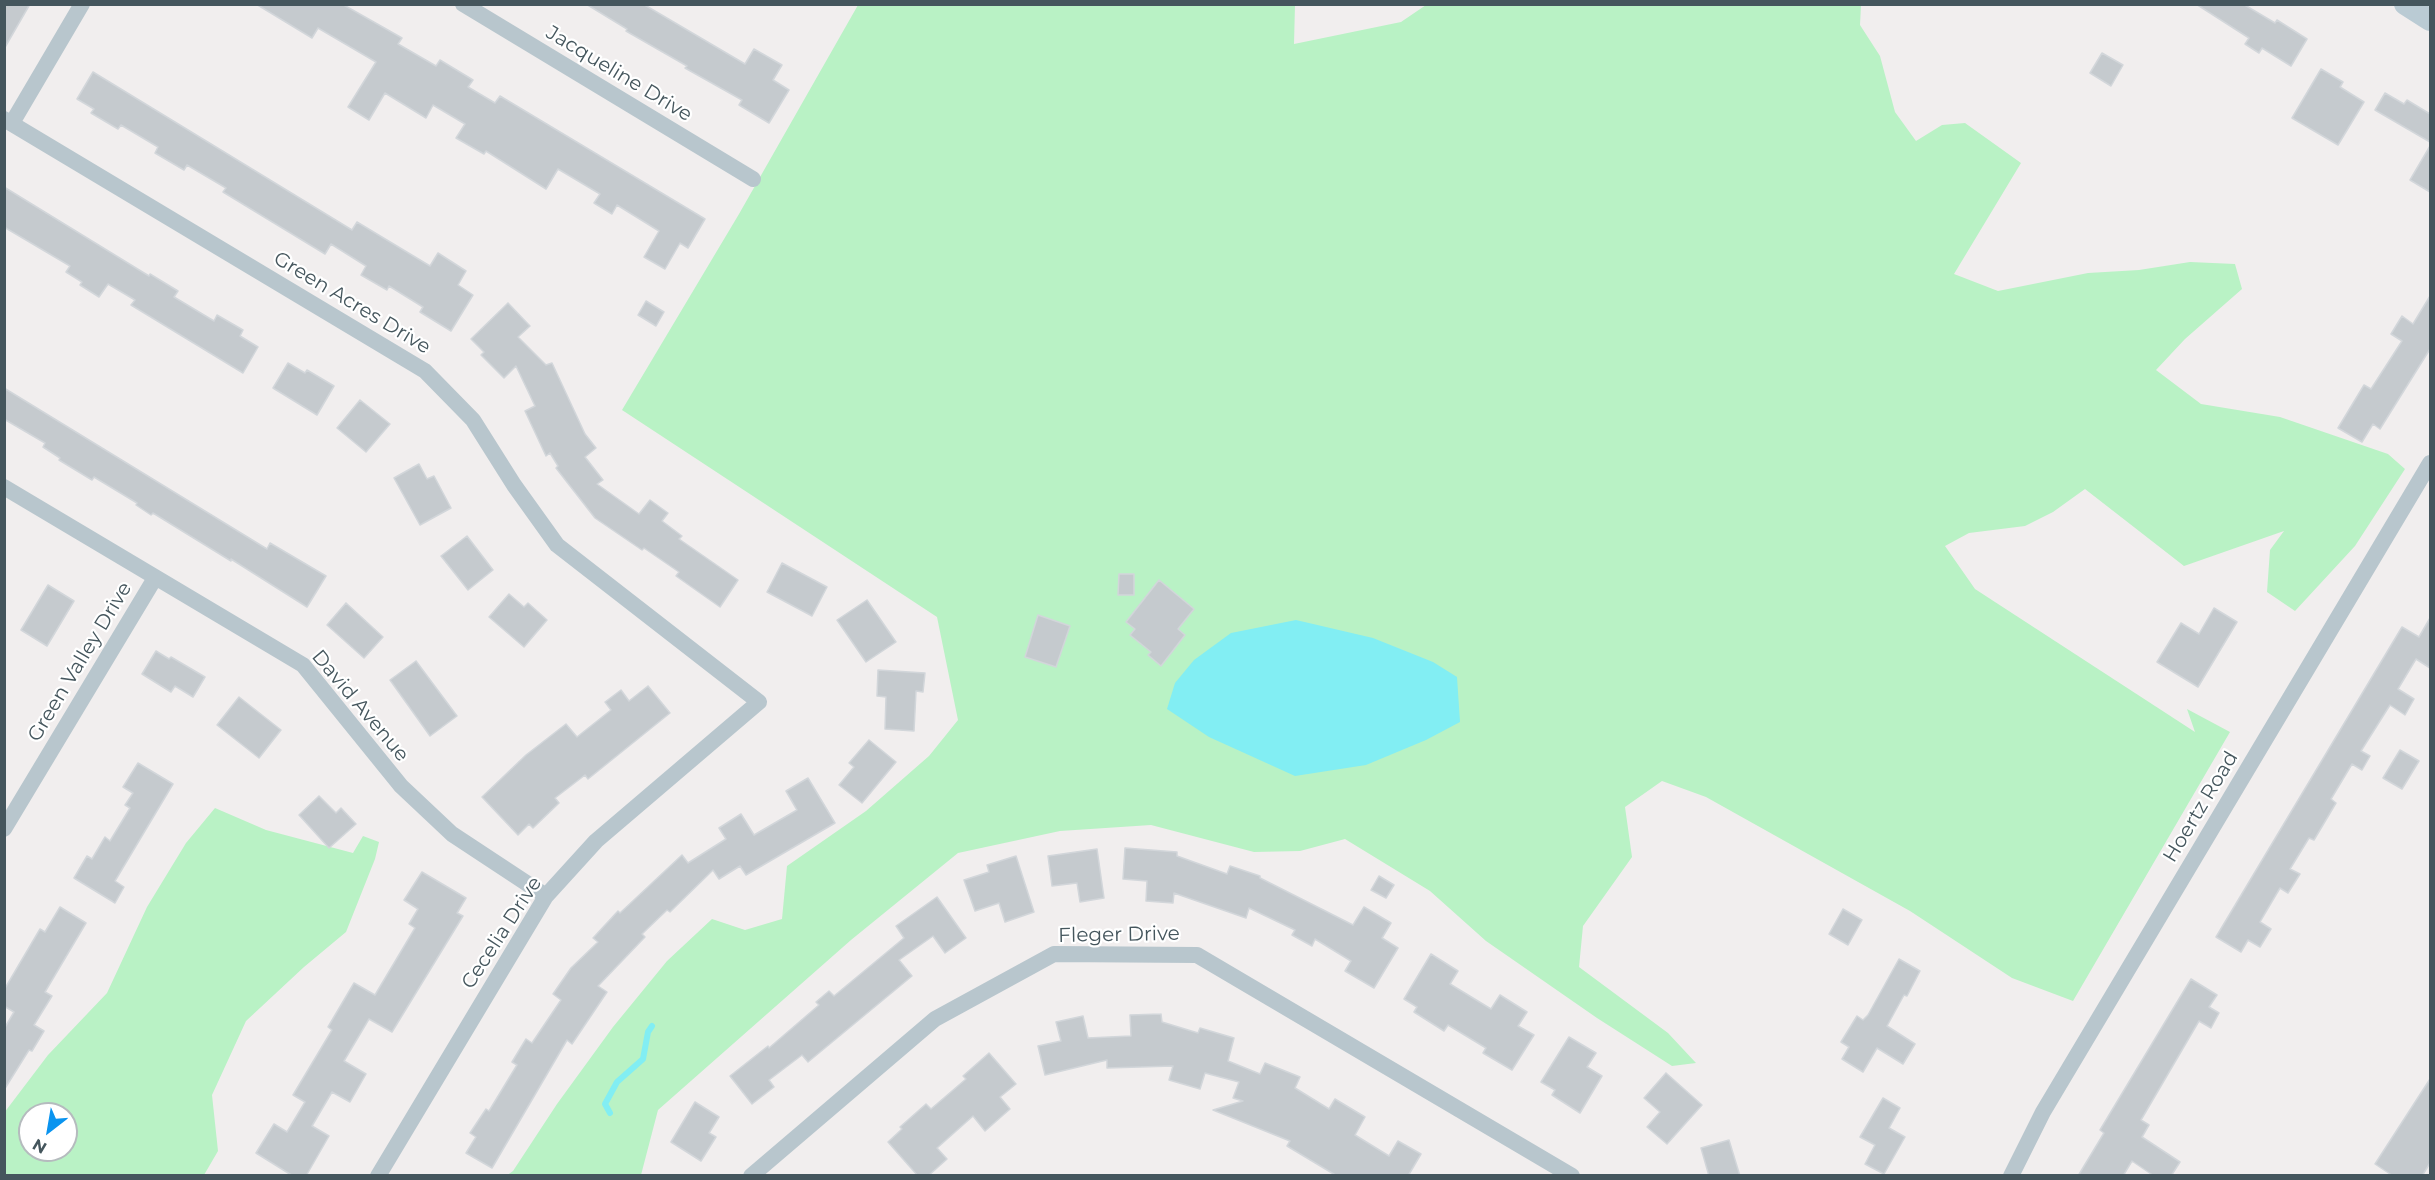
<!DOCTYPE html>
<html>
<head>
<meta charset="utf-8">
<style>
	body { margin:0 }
	#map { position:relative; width:2435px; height:1180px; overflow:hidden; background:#f1eeee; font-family:Montserrat,sans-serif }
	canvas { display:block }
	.frame { position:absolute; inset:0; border:6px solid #45565d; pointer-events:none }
	.north { position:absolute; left:18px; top:1102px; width:60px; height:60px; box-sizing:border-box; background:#fff; border:2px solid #b5bbbe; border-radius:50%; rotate:211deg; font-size:16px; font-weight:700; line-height:24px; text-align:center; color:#45565d }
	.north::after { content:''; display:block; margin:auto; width:21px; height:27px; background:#0a94ef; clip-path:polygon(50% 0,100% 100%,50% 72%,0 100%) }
</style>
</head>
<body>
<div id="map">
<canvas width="2435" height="1180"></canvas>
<div class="frame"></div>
<div class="north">N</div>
</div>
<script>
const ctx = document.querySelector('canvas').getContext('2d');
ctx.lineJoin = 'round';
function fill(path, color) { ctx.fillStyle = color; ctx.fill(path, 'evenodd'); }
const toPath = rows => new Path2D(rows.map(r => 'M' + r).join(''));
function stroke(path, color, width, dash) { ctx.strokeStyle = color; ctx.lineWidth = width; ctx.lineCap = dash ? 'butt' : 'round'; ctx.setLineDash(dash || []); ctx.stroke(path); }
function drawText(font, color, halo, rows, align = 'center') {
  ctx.font = font + ' Montserrat,sans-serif'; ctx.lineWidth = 4.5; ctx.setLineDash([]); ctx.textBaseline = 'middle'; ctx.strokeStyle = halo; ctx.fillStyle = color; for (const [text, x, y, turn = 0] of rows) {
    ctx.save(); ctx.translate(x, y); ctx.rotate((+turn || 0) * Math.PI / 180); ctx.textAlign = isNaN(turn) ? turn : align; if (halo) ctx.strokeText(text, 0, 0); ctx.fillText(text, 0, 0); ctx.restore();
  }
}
const green = toPath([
	[858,5,1295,5,1294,44,1401,22,1426,5,1861,5,1860,25,1880,56,1895,112,1916,141,1942,125,1965,123,2021,163,1954,274,1998,291,2088,273,2139,270,2190,262,2235,264,2242,289,2185,339,2156,370,2201,404,2280,417,2388,454,2405,469,2355,546,2295,611,2267,592,2270,550,2284,531,2184,566,2085,489,2053,512,2025,526,1969,533,1945,546,1975,589,2195,732,2187,709,2230,732,2073,1001,2012,978,1910,911,1706,797,1662,781,1625,807,1632,857,1583,926,1579,967,1668,1033,1696,1063,1672,1066,1597,1018,1486,941,1430,891,1345,839,1300,851,1254,852,1151,825,1060,831,958,853,851,940,658,1110,641,1175,506,1176,513,1171,557,1104,613,1027,667,961,712,919,745,930,782,919,787,866,866,811,929,756,958,720,937,617,622,410,739,214],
	[215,808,266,830,353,853,363,836,379,842,375,859,346,932,304,967,246,1021,212,1095,218,1151,204,1175,5,1175,4,1113,48,1055,107,993,147,907,186,843],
	[30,1114,66,1114,66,1150,30,1150]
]);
const water = toPath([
	[1296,620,1373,638,1433,662,1457,677,1460,722,1426,740,1366,765,1295,776,1209,737,1167,709,1175,683,1194,660,1231,633]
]);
const stream = toPath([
	[610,1113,605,1104,617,1082,643,1059,648,1032,652,1026]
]);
const building = toPath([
	[4,4,30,4,4,49,4,4],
	[256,4,342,4,402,38,398,44,436,66,440,60,473,80,468,87,495,103,500,96,705,219,688,248,680,243,665,269,644,257,659,231,617,205,612,214,594,203,600,194,558,169,546,189,486,151,484,154,456,138,465,124,433,105,426,118,385,93,369,120,348,107,376,62,318,28,312,38,256,4],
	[586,4,643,4,745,64,754,49,782,65,773,80,789,90,769,123,739,105,742,100,685,68,687,66,626,31,627,29,586,4],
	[2196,4,2243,4,2275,23,2277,20,2307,39,2291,66,2262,48,2259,53,2245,44,2249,38,2196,4],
	[2102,53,2123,65,2111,86,2090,73,2102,53],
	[2321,69,2343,82,2340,87,2364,102,2338,145,2292,118,2321,69],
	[93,72,352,230,357,222,430,266,438,253,466,271,458,285,473,295,451,331,420,312,423,307,389,286,387,290,361,275,366,266,331,244,325,254,223,192,226,188,187,165,184,170,155,153,158,147,121,125,118,129,91,113,94,109,77,99,93,72],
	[2385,93,2404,104,2407,100,2430,114,2430,142,2375,110,2385,93],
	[2430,146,2430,192,2410,180,2430,146],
	[4,187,149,276,150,274,178,291,174,297,214,321,217,315,243,330,240,336,258,347,243,373,131,305,135,300,108,284,99,297,80,285,82,282,66,272,70,266,4,227,4,187],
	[2430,296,2430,349,2380,429,2373,424,2362,442,2338,428,2364,385,2371,389,2402,341,2391,334,2402,316,2413,324,2430,296],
	[646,301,664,312,656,326,638,315,646,301],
	[508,303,530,326,518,337,546,365,552,363,585,434,596,448,585,457,603,480,597,484,639,514,650,500,668,513,662,521,682,536,679,539,738,580,720,607,676,576,679,572,644,548,642,550,595,518,556,468,558,466,550,453,546,456,525,411,535,406,516,366,504,378,481,355,484,352,471,339,508,303],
	[288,363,305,373,307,370,334,386,317,415,273,388,288,363],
	[4,388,267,549,270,543,326,576,307,607,231,559,231,561,153,513,151,515,136,505,137,503,94,477,92,480,59,460,60,458,43,447,45,443,4,419,4,388],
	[360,400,390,424,366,452,337,428,360,400],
	[419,464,427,479,434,476,451,508,420,525,394,478,419,464],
	[467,536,493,570,468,590,441,556,467,536],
	[782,563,827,587,812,616,767,592,782,563],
	[1119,574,1134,574,1134,595,1118,595,1119,574],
	[1159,580,1194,609,1178,629,1185,635,1161,666,1148,655,1151,652,1130,635,1135,629,1126,622,1159,580],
	[48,585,74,601,47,646,21,630,48,585],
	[509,594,524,607,528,603,547,620,524,647,489,617,509,594],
	[867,600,896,642,866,662,837,620,867,600],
	[346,603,383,637,364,658,327,625,346,603],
	[2214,608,2237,622,2198,687,2157,662,2181,623,2199,634,2214,608],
	[1038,615,1070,626,1056,667,1025,657,1038,615],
	[2430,618,2430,668,2416,659,2398,689,2414,699,2405,715,2390,705,2361,751,2370,756,2362,770,2352,764,2331,799,2336,803,2314,840,2309,838,2290,869,2300,874,2288,893,2280,888,2264,915,2260,922,2271,929,2260,947,2248,940,2241,952,2216,937,2402,627,2419,637,2430,618],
	[156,651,169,659,171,657,205,677,193,697,175,686,171,692,142,674,156,651],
	[416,661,457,716,430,736,390,680,416,661],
	[878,670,925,673,923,692,916,691,914,731,885,729,886,697,877,696,878,670],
	[648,686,670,713,588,779,585,775,555,798,559,803,533,828,529,824,518,835,482,797,526,755,566,724,577,737,611,710,605,702,621,690,629,701,648,686],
	[239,697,281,730,259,758,217,725,239,697],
	[869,740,896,762,862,803,839,785,854,767,849,763,869,740],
	[2400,750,2419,761,2402,789,2383,778,2400,750],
	[138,763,173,784,115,881,124,887,115,903,74,878,87,856,92,859,105,837,110,841,130,808,125,805,133,793,123,787,138,763],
	[808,778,835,823,746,875,740,866,719,879,713,870,670,912,667,910,642,934,645,937,598,986,607,992,572,1044,567,1040,492,1168,466,1153,476,1137,470,1133,486,1109,489,1111,517,1065,512,1062,526,1039,532,1043,561,1000,553,994,571,968,598,942,593,938,618,911,620,913,682,855,688,863,726,839,719,828,741,814,754,835,797,810,786,791,808,778],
	[319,796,336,813,341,808,356,824,329,848,299,815,319,796],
	[1125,848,1177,852,1177,856,1227,874,1230,866,1260,876,1260,878,1353,925,1364,907,1391,923,1382,938,1398,948,1374,988,1345,971,1351,961,1315,939,1312,946,1292,935,1295,930,1249,908,1246,918,1174,893,1173,903,1146,901,1147,881,1123,879,1125,848],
	[1097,849,1104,898,1080,902,1077,883,1052,886,1048,856,1097,849],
	[1016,856,1034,912,1005,922,999,903,975,911,964,880,989,872,987,865,1016,856],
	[422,872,466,898,457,913,463,916,392,1032,369,1019,344,1061,366,1074,350,1102,332,1092,312,1126,329,1136,306,1176,293,1176,256,1153,274,1124,287,1132,305,1102,293,1095,332,1030,328,1027,354,983,375,995,415,928,409,924,418,909,404,900,422,872],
	[1379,876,1394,885,1386,898,1371,890,1379,876],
	[937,897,966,938,945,953,933,936,899,960,912,976,808,1062,802,1055,769,1080,774,1087,752,1104,730,1076,768,1046,769,1048,819,1005,816,1002,829,991,834,996,904,938,896,926,937,897],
	[60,907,86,923,45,992,52,996,34,1025,44,1031,32,1051,29,1050,4,1090,4,1029,14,1012,4,1006,4,990,40,929,45,932,60,907],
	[1843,909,1862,920,1848,945,1829,934,1843,909],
	[1431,954,1458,971,1450,984,1491,1009,1500,995,1527,1012,1518,1026,1534,1035,1512,1070,1483,1053,1486,1048,1448,1025,1444,1031,1414,1012,1417,1007,1404,999,1431,954],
	[1899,959,1920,971,1907,996,1904,995,1887,1026,1915,1044,1903,1064,1877,1048,1863,1072,1842,1059,1849,1047,1841,1042,1857,1016,1863,1020,1868,1015,1899,959],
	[2191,979,2217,995,2209,1007,2219,1013,2211,1028,2199,1021,2141,1120,2149,1125,2142,1137,2180,1162,2171,1176,2154,1176,2132,1161,2123,1176,2078,1176,2104,1133,2100,1130,2191,979],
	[1161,1014,1162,1022,1198,1033,1200,1028,1234,1038,1228,1061,1260,1074,1265,1063,1300,1077,1295,1088,1329,1109,1335,1099,1365,1117,1355,1135,1389,1156,1398,1141,1421,1154,1408,1176,1337,1176,1287,1146,1290,1141,1213,1110,1243,1101,1233,1098,1239,1082,1205,1073,1200,1089,1169,1080,1173,1066,1107,1068,1107,1060,1045,1075,1038,1046,1061,1041,1056,1022,1083,1016,1088,1038,1131,1036,1130,1015,1161,1014],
	[1569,1037,1596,1053,1587,1067,1602,1076,1580,1113,1552,1095,1555,1090,1541,1082,1569,1037],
	[989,1053,1016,1084,1000,1097,1010,1109,985,1131,973,1116,937,1148,947,1159,928,1176,918,1176,888,1142,902,1129,900,1127,926,1104,931,1109,966,1079,963,1076,989,1053],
	[1666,1073,1702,1105,1667,1144,1647,1127,1660,1112,1644,1098,1666,1073],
	[2430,1079,2430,1163,2422,1176,2393,1176,2375,1164,2430,1079],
	[1883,1098,1900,1108,1889,1128,1905,1137,1884,1174,1865,1164,1875,1145,1860,1137,1883,1098],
	[695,1102,719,1117,709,1133,716,1137,701,1161,671,1142,695,1102],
	[1729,1140,1740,1176,1709,1176,1701,1148,1729,1140]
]);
const street = toPath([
	[463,4,753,179],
	[4,119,425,371,473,420,514,485,557,545,759,702,596,841,546,896,378,1176],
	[12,123,82,4],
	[4,487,303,665,401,786,452,834,546,896],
	[4,829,155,578],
	[751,1176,935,1019,1054,954,1197,955,1572,1176],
	[2011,1176,2043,1112,2430,463]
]);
const secondary = toPath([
	[2405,4,2430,20]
]);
const streetNames = [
	["Jacqueline Drive",619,74,31],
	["Green Acres Drive",352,303,31],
	["Green Valley Drive",80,662,-59],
	["David Avenue",360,706,50],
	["Hoertz Road",2201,807,-59],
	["Cecelia Drive",502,933,-57],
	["Fleger Drive",1119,935,-1]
];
fill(green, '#b9f2c5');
fill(water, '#82eef3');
stroke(stream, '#82eef3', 6);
fill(building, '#c5cace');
stroke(building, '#d2d6da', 1.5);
stroke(street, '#b8c6cd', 16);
stroke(secondary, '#bacbd4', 22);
drawText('20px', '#45565d', '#fff', streetNames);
</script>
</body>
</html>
